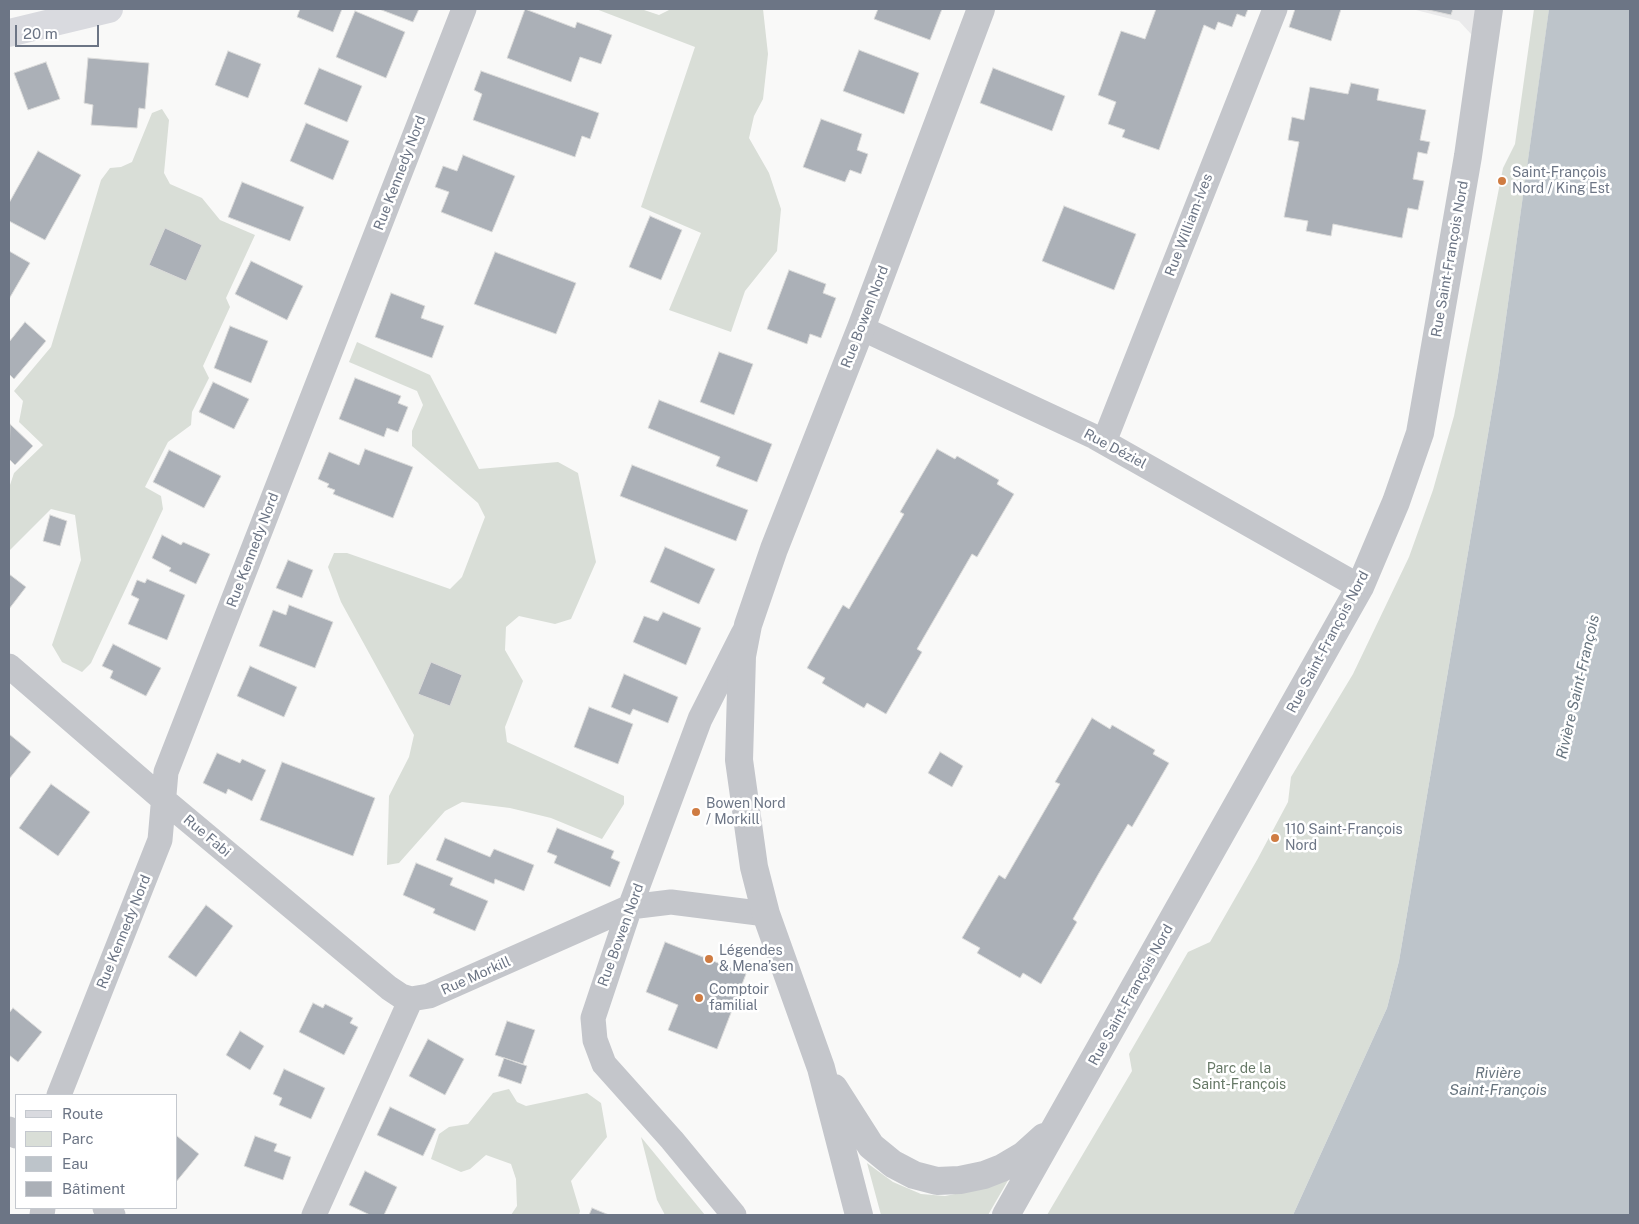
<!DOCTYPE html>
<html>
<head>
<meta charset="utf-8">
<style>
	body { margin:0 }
	#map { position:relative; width:1639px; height:1224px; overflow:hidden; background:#f9f9f8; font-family:"Public Sans",sans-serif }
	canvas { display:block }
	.frame { position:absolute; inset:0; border:10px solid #6c7585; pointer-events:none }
	.legend { position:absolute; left:15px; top:1094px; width:162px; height:115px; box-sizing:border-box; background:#fff; border:1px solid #c4c8ce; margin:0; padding:6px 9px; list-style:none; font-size:15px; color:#6c7585 }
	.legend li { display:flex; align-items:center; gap:10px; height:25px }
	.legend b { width:25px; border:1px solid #c4c8ce }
	.scale { position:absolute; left:15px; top:25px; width:84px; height:22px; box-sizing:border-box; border:2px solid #6c7585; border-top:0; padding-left:6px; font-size:15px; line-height:18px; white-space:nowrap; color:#6c7585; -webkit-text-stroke:4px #fff; paint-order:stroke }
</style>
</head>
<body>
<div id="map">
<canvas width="1639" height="1224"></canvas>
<div class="frame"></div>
<ul class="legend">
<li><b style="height:6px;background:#d9dadf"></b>Route</li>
<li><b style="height:14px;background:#d9ded7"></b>Parc</li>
<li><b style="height:14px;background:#bdc4ca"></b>Eau</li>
<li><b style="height:14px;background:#abb0b7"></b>Bâtiment</li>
</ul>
<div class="scale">20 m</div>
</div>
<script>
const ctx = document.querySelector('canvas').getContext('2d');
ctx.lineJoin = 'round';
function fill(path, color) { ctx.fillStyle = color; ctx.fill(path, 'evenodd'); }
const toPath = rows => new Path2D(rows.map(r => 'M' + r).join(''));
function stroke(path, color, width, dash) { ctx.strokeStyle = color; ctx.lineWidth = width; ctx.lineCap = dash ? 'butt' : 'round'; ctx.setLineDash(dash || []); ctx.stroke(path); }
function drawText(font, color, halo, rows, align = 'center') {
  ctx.font = font + ' "Public Sans",sans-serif'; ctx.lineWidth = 5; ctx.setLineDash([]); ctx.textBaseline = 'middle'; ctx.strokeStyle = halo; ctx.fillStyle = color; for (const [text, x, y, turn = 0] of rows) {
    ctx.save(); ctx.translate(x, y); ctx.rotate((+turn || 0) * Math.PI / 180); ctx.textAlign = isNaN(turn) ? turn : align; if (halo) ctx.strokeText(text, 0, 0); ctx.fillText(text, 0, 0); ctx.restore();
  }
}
const built = toPath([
	[1412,9,1489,9,1483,47,1459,21]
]);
const green = toPath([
	[596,9,641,9,659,15,671,9,763,9,768,54,763,99,754,116,749,138,769,173,781,209,777,251,745,291,731,332,669,310,701,233,641,207,695,47],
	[1534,9,1549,10,1498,375,1399,961,1387,1008,1293,1215,1047,1215,1132,1071,1129,1054,1188,952,1210,942,1257,860,1288,802,1291,777,1353,674,1409,557,1433,490,1454,416,1503,168,1515,144],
	[162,109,169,120,164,173,170,184,202,198,220,220,255,235,226,298,230,307,203,366,209,378,192,412,191,425,168,442,145,487,161,496,163,509,91,663,82,672,62,662,52,645,81,560,75,515,51,509,9,551,9,488,14,473,43,445,19,422,23,401,14,391,51,347,101,180,110,168,121,167,132,162,152,113],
	[357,342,430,375,479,469,558,462,578,473,596,562,571,619,555,624,519,616,506,627,505,650,523,681,505,727,507,742,624,796,624,804,602,839,551,818,510,808,462,802,445,811,399,863,387,865,389,796,409,757,414,735,341,602,328,567,334,553,347,553,450,589,462,577,485,517,478,503,412,446,412,431,423,405,417,391,349,362],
	[509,1089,517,1102,526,1106,587,1093,601,1103,607,1137,571,1181,580,1211,579,1215,511,1215,517,1206,516,1179,511,1164,486,1155,470,1169,461,1172,431,1159,439,1134,449,1127,468,1124,493,1093],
	[641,1137,705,1215,665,1215,657,1200],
	[867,1163,893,1182,921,1194,945,1196,990,1187,1010,1177,988,1215,881,1215]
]);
const water = toPath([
	[1549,9,1630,9,1630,1215,1293,1215,1387,1008,1399,961,1498,375]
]);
const building = toPath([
	[300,9,342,9,333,32,297,17,300,9],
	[379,9,419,9,413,22,379,9],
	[525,9,575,28,577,22,612,35,601,64,580,57,571,82,507,58,525,9],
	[878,9,942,9,930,40,874,19,878,9],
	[1156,9,1248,9,1245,17,1237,14,1232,27,1218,22,1215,30,1204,25,1159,150,1122,137,1125,130,1108,124,1116,102,1098,95,1121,31,1145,39,1156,9],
	[1295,9,1341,9,1331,41,1289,27,1295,9],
	[1424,9,1453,9,1451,15,1424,9],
	[355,11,405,32,386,78,336,57,355,11],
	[859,50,919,73,904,114,843,91,859,50],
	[228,51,261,64,248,98,215,85,228,51],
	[88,58,149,63,145,109,139,108,137,128,91,125,93,105,84,103,88,58],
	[46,62,60,99,28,110,14,73,46,62],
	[319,68,362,86,347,122,304,104,319,68],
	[993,68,1065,96,1052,131,980,103,993,68],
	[481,71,599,113,590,139,582,136,575,157,473,120,482,94,474,90,481,71],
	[1351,83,1379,89,1377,100,1426,110,1420,140,1430,142,1427,154,1418,152,1413,179,1424,181,1418,210,1408,208,1402,238,1333,224,1331,236,1306,231,1308,221,1284,217,1299,142,1288,140,1292,117,1304,120,1310,87,1348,94,1351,83],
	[821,119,862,134,857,150,868,154,861,174,850,170,845,182,803,167,821,119],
	[306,123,349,141,333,180,290,161,306,123],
	[38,151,81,175,45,240,9,221,9,203,38,151],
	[463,155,515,176,492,232,441,212,449,192,435,187,443,166,457,171,463,155],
	[242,182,304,207,290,241,228,217,242,182],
	[1064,206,1136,234,1114,290,1042,261,1064,206],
	[650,216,682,230,661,280,629,267,650,216],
	[165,228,202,245,186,281,149,265,165,228],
	[9,251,30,263,9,299,9,251],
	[495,252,576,283,556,334,474,304,495,252],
	[251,261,303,286,287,320,235,294,251,261],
	[789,270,826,284,823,293,836,298,821,338,810,334,807,344,767,329,789,270],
	[391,293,425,306,421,318,444,326,432,358,375,337,391,293],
	[25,322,46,341,14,379,9,374,9,342,25,322],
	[230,326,268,341,251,383,214,368,230,326],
	[719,352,753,364,734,415,700,402,719,352],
	[355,378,401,396,398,403,408,407,398,432,387,428,384,437,339,419,355,378],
	[213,382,249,399,234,429,199,412,213,382],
	[659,400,772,444,757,482,716,466,720,457,648,428,659,400],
	[10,424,33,446,15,465,9,459,10,424],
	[365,449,413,467,393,518,333,494,335,490,327,487,329,484,318,479,329,452,359,465,365,449],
	[937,449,955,459,957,456,999,480,997,484,1014,494,977,557,972,554,917,649,922,652,886,714,867,703,864,708,822,683,825,678,807,668,843,605,849,609,904,514,900,512,937,449],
	[169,450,221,476,204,508,153,482,169,450],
	[632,465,748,510,736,541,620,496,632,465],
	[50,515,67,521,60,546,43,541,50,515],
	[162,535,181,545,183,542,210,554,196,584,169,571,171,568,152,558,162,535],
	[665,547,715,569,699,604,650,582,665,547],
	[288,560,313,570,302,598,276,588,288,560],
	[9,574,26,587,9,609,9,574],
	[147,579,185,595,167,640,128,624,139,599,131,595,137,580,145,583,147,579],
	[289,605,333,622,315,668,259,646,273,610,286,615,289,605],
	[663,612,701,628,686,665,633,642,644,616,658,621,663,612],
	[113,644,161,668,146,696,110,678,113,671,102,666,113,644],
	[431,662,462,675,450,706,418,694,431,662],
	[250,666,297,687,284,717,237,696,250,666],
	[624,674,678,697,668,723,633,709,630,715,611,707,624,674],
	[589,707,633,724,618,764,574,747,589,707],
	[1092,718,1110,729,1112,725,1155,750,1153,754,1169,763,1132,827,1128,824,1099,873,1073,919,1077,922,1041,984,1023,973,1020,978,977,953,980,948,962,938,999,875,1005,879,1060,784,1055,782,1092,718],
	[9,734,31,752,9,779,9,734],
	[940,752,963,766,952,787,928,773,940,752],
	[217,753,240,763,242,759,266,770,252,801,228,789,226,794,203,783,217,753],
	[282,762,375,798,353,856,260,820,282,762],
	[51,784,90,812,58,856,19,828,51,784],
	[557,828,614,851,611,858,620,862,610,887,554,863,557,856,547,852,557,828],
	[445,838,490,857,494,849,534,865,524,891,495,879,494,884,436,860,445,838],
	[416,863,453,878,450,885,488,901,475,931,433,913,435,909,403,895,416,863],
	[206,905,233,926,196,977,168,957,206,905],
	[665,942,746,974,717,1049,668,1030,678,1005,646,992,665,942],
	[313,1003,323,1008,325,1004,353,1018,350,1023,358,1027,344,1055,299,1032,313,1003],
	[13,1008,42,1032,18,1062,9,1055,9,1013,13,1008],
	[507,1021,535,1030,523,1064,495,1055,507,1021],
	[240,1031,264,1046,250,1070,226,1055,240,1031],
	[428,1039,464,1059,445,1095,409,1076,428,1039],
	[504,1058,527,1066,521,1084,498,1076,504,1058],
	[284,1069,325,1088,311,1119,279,1105,282,1098,273,1094,284,1069],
	[390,1107,436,1129,423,1156,377,1135,390,1107],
	[177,1136,199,1154,176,1182,176,1136,177,1136],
	[255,1136,277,1144,274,1151,291,1157,283,1180,244,1166,255,1136],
	[365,1171,397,1187,384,1215,370,1215,349,1205,365,1171],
	[592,1208,609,1215,589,1215,592,1208]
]);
const minor = toPath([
	[861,328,1095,437,1360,587],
	[1104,442,1275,9],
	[9,666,165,801,389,988,401,996,411,999],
	[59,1095,160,840,166,772,464,9],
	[9,1129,16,1136],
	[105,1208,113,1215],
	[42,1215,43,1208],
	[314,1215,411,999,429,996,630,907,671,902,766,914],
	[734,1215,672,1140,604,1064,595,1040,593,1018,630,907,700,719,743,634]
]);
const tertiary = toPath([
	[834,1088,871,1146,893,1164,914,1175,937,1181,960,1180,984,1175,1002,1168,1024,1155,1044,1137],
	[859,1215,821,1068,766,914,754,867,739,760,742,656,748,625,774,549,861,328,981,9],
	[1006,1215,1360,587,1396,502,1420,433,1468,156,1489,9]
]);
const primary = toPath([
	[9,33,109,9]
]);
const markers = [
	[1502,181,5,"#cf7c42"],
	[696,812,5,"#cf7c42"],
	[1275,838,5,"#cf7c42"],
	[709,959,5,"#cf7c42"],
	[699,998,5,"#cf7c42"]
];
const streetNames = [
	["Rue Kennedy Nord",400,173,-69],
	["Rue William-Ives",1189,225,-69],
	["Rue Saint-François Nord",1450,259,-80],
	["Rue Bowen Nord",865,317,-69],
	["Rue Déziel",1115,449,28],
	["Rue Kennedy Nord",253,550,-69],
	["Rue Saint-François Nord",1328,642,-62],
	["Rue Fabi",207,836,40],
	["Rue Kennedy Nord",124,932,-68],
	["Rue Bowen Nord",621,935,-70],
	["Rue Morkill",476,976,-24],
	["Rue Saint-François Nord",1131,995,-61]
];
const poiNames = [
	["Saint-François",1512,173],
	["Nord / King Est",1512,189],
	["Bowen Nord",706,804],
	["/ Morkill",706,820],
	["110 Saint-François",1285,830],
	["Nord",1285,846],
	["Légendes",719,951],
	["& Mena’sen",719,967],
	["Comptoir",709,990],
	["familial",709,1006]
];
const parkNames = [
	["Parc de la",1239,1069],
	["Saint-François",1239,1085]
];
const waterNames = [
	["Rivière Saint-François",1578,687,-77],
	["Rivière",1498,1073],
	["Saint-François",1498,1090]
];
fill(built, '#eaeaeb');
fill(green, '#d9ded7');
fill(water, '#bdc4ca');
fill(building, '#abb0b7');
stroke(building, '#dbdbda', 1);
stroke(minor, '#c4c6cb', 25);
stroke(tertiary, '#c4c6cb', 28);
stroke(primary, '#d9dadf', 28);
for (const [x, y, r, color] of markers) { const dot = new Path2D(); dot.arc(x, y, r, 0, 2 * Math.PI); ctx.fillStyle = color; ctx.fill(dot); stroke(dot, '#fff', 2); }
drawText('14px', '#6c7585', '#fff', streetNames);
drawText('14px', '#6c7585', '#fff', poiNames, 'left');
drawText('14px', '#667866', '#fff', parkNames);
drawText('italic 15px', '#68757f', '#fff', waterNames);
</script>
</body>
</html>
